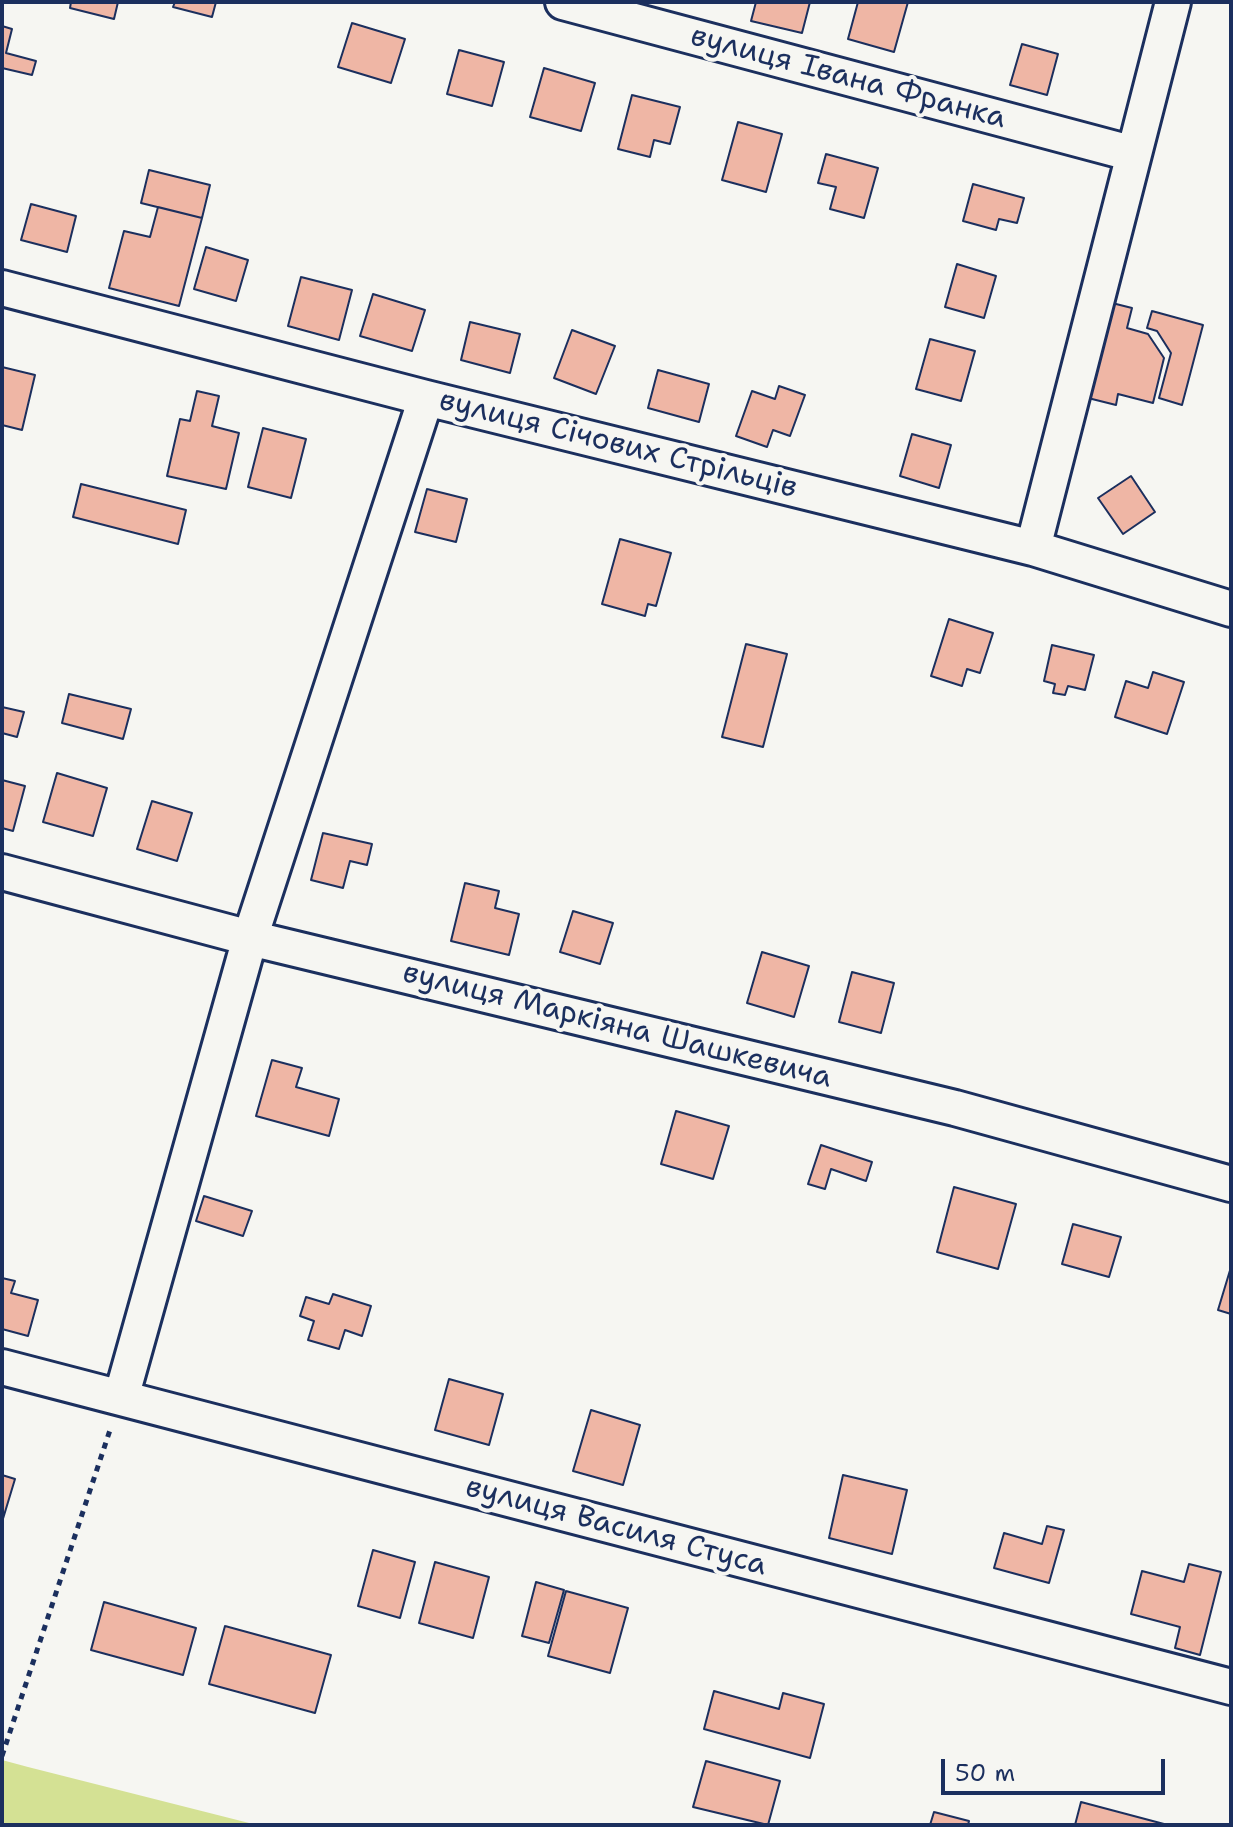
<!DOCTYPE html>
<html>
<head>
<meta charset="utf-8">
<style>
	body { margin:0 }
	#map { position:relative; width:1233px; height:1827px; overflow:hidden; background:#f6f6f2; font-family:"Shantell Sans",sans-serif }
	canvas { display:block }
	.frame { position:absolute; inset:0; border:4px solid #1b2f5e; pointer-events:none }
	.scale { position:absolute; left:941px; top:1759px; width:224px; height:36px; box-sizing:border-box; border:4px solid #1b2f5e; border-top:0; padding-left:10px; font-size:24px; line-height:28px; white-space:nowrap; color:#1b2f5e; -webkit-text-stroke:6px #f6f6f2; paint-order:stroke }
</style>
</head>
<body>
<div id="map">
<canvas width="1233" height="1827"></canvas>
<div class="frame"></div>
<div class="scale">50 m</div>
</div>
<script>
const ctx = document.querySelector('canvas').getContext('2d');
ctx.lineJoin = 'round';
function fill(path, color) { ctx.fillStyle = color; ctx.fill(path, 'evenodd'); }
const toPath = rows => new Path2D(rows.map(r => 'M' + r).join(''));
function stroke(path, color, width, dash) { ctx.strokeStyle = color; ctx.lineWidth = width; ctx.lineCap = dash ? 'butt' : 'round'; ctx.setLineDash(dash || []); ctx.stroke(path); }
function drawText(font, color, halo, rows, align = 'center') {
  ctx.font = font + ' "Shantell Sans",sans-serif'; ctx.lineWidth = 8; ctx.setLineDash([]); ctx.textBaseline = 'middle'; ctx.strokeStyle = halo; ctx.fillStyle = color; for (const [text, x, y, turn = 0] of rows) {
    ctx.save(); ctx.translate(x, y); ctx.rotate((+turn || 0) * Math.PI / 180); ctx.textAlign = isNaN(turn) ? turn : align; if (halo) ctx.strokeText(text, 0, 0); ctx.fillText(text, 0, 0); ctx.restore();
  }
}
const green = toPath([
	[2,1760,28,1767,257,1825,2,1825]
]);
const building = toPath([
	[71,2,118,2,114,19,70,8,71,2],
	[175,2,216,2,212,17,173,7,175,2],
	[756,2,810,2,802,33,751,21,756,2],
	[858,2,908,2,894,52,848,39,858,2],
	[352,23,405,39,391,83,338,67,352,23],
	[2,26,12,29,6,53,36,61,32,75,2,68,2,26],
	[1022,44,1058,54,1047,95,1010,85,1022,44],
	[459,50,504,62,492,106,447,94,459,50],
	[544,68,595,83,581,131,530,117,544,68],
	[632,95,680,107,670,144,654,140,650,157,618,149,632,95],
	[738,122,782,134,766,192,722,180,738,122],
	[826,154,878,168,864,218,830,209,836,187,818,183,826,154],
	[149,170,210,185,202,218,141,203,149,170],
	[973,184,1024,198,1017,223,999,219,996,230,963,221,973,184],
	[31,204,76,216,67,252,21,240,31,204],
	[158,207,202,218,179,306,109,288,124,231,150,237,158,207],
	[206,247,248,260,236,301,194,289,206,247],
	[957,264,996,276,984,318,945,307,957,264],
	[301,277,352,290,339,340,288,326,301,277],
	[373,294,425,310,412,351,360,336,373,294],
	[1112,303,1132,308,1127,328,1148,334,1164,358,1153,403,1118,394,1116,405,1088,398,1112,303],
	[1152,311,1203,325,1182,405,1159,398,1171,353,1157,331,1147,328,1152,311],
	[470,322,520,334,510,373,461,360,470,322],
	[572,330,615,346,596,394,554,378,572,330],
	[930,339,975,351,961,401,916,389,930,339],
	[2,367,35,375,22,430,2,425,2,367],
	[658,370,709,384,699,422,648,408,658,370],
	[779,386,805,395,790,436,773,430,767,447,736,436,752,391,775,399,779,386],
	[197,391,219,396,212,426,239,433,226,489,167,476,180,419,190,421,197,391],
	[263,428,306,439,291,498,248,487,263,428],
	[912,434,951,445,939,488,900,476,912,434],
	[1131,476,1155,512,1123,534,1098,498,1131,476],
	[81,484,186,510,178,544,73,517,81,484],
	[427,489,467,499,456,542,415,532,427,489],
	[620,539,671,553,656,606,648,604,645,616,602,604,620,539],
	[949,619,993,633,980,673,967,669,962,686,931,676,949,619],
	[746,644,787,654,763,747,722,737,746,644],
	[1052,645,1094,655,1085,690,1068,686,1065,695,1053,693,1055,684,1044,681,1052,645],
	[1153,672,1184,682,1167,734,1115,717,1126,681,1148,688,1153,672],
	[69,694,131,709,123,739,62,723,69,694],
	[2,707,24,712,17,737,2,733,2,707],
	[57,773,107,788,93,836,43,822,57,773],
	[2,780,25,786,13,831,2,828,2,780],
	[152,801,192,813,177,861,137,849,152,801],
	[323,833,372,844,367,865,350,861,343,888,311,880,323,833],
	[465,883,499,891,495,908,519,914,509,955,451,941,465,883],
	[573,911,613,923,600,964,560,952,573,911],
	[762,952,809,966,794,1017,747,1003,762,952],
	[852,972,894,983,881,1033,839,1022,852,972],
	[272,1060,302,1068,296,1087,339,1099,329,1136,256,1116,272,1060],
	[676,1111,729,1126,713,1179,661,1164,676,1111],
	[821,1145,872,1162,866,1181,831,1169,825,1189,808,1184,821,1145],
	[954,1187,1016,1204,998,1269,937,1252,954,1187],
	[204,1196,252,1211,243,1236,196,1221,204,1196],
	[1073,1224,1121,1237,1109,1277,1062,1264,1073,1224],
	[1231,1267,1231,1314,1218,1310,1231,1267],
	[2,1278,15,1281,11,1293,38,1300,28,1336,2,1329,2,1278],
	[333,1294,371,1306,362,1336,345,1330,339,1349,308,1340,314,1321,300,1316,306,1297,329,1304,333,1294],
	[449,1379,503,1394,489,1445,435,1430,449,1379],
	[591,1410,640,1425,623,1485,573,1471,591,1410],
	[2,1475,15,1479,2,1522,2,1475],
	[843,1475,907,1490,892,1554,829,1538,843,1475],
	[1047,1526,1064,1530,1049,1583,994,1568,1004,1533,1042,1544,1047,1526],
	[373,1550,415,1562,400,1618,358,1606,373,1550],
	[435,1562,489,1577,473,1638,419,1623,435,1562],
	[1189,1564,1221,1572,1200,1655,1175,1648,1180,1627,1131,1614,1142,1571,1184,1582,1189,1564],
	[536,1582,564,1590,549,1643,522,1636,536,1582],
	[566,1591,628,1608,610,1673,548,1656,566,1591],
	[104,1602,196,1628,183,1675,91,1650,104,1602],
	[225,1626,331,1655,315,1713,209,1684,225,1626],
	[714,1691,779,1709,783,1693,824,1704,810,1758,704,1729,714,1691],
	[706,1761,780,1781,768,1825,693,1807,706,1761],
	[1081,1802,1164,1824,1164,1825,1075,1825,1081,1802],
	[934,1812,969,1821,968,1825,930,1825,934,1812]
]);
const path = toPath([
	[2,1756,111,1427]
]);
const street = toPath([
	[563,2,1134,154],
	[2,288,426,398,1033,548,1231,609],
	[1033,548,1173,2],
	[2,872,250,938,955,1108,1231,1184],
	[2,1367,1231,1687],
	[121,1398,250,938,426,398]
]);
const streetNames = [
	["вулиця Івана Франка",848,78,15],
	["вулиця Січових Стрільців",618,445,14],
	["вулиця Маркіяна Шашкевича",617,1026,14],
	["вулиця Василя Стуса",616,1527,15]
];
fill(green, '#d4e194');
fill(building, '#efb6a5');
stroke(building, '#1b2f5e', 2);
stroke(street, '#1b2f5e', 40);
stroke(path, '#1b2f5e', 5, [6, 6]);
stroke(street, '#f6f6f2', 34);
drawText('30px', '#1b2f5e', '#f6f6f2', streetNames);
</script>
</body>
</html>
